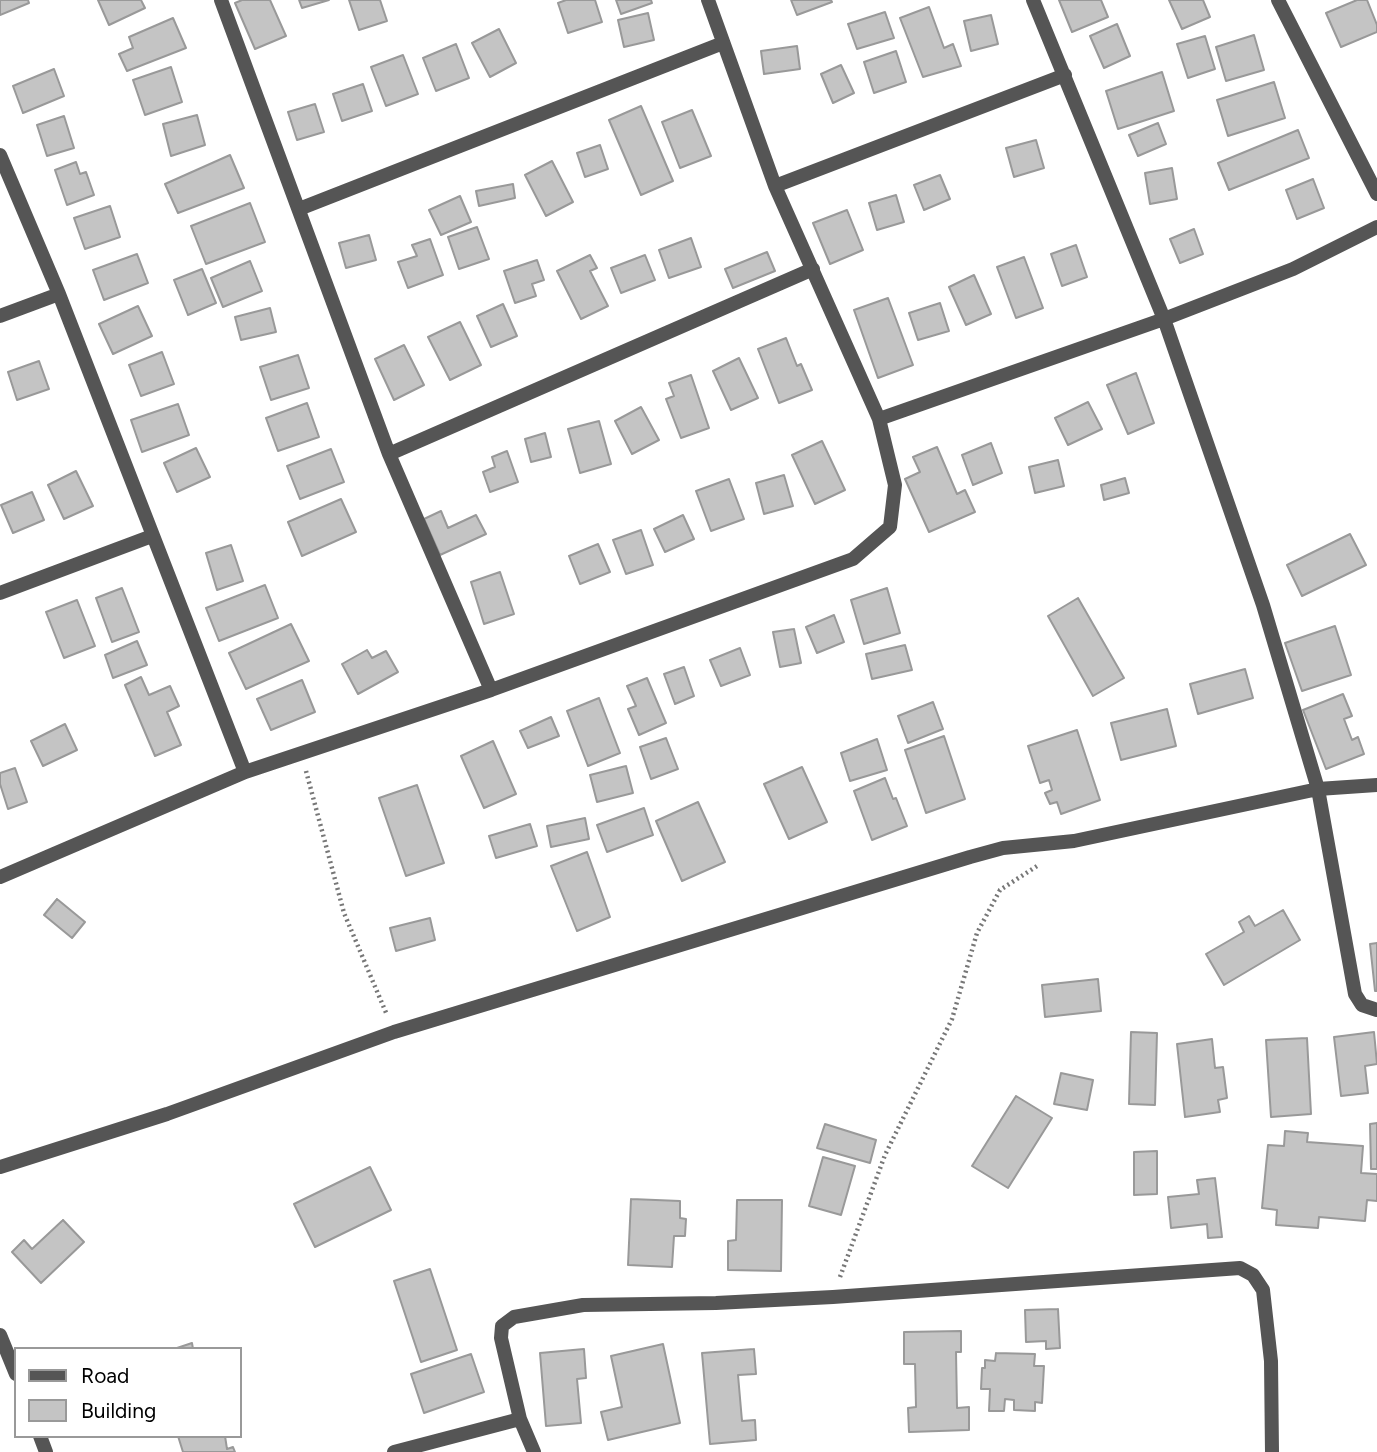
<!DOCTYPE html>
<html>
<head>
<meta charset="utf-8">
<style>
	body { margin:0 }
	#map { position:relative; width:1377px; height:1452px; overflow:hidden; background:#fff; font-family:Figtree,sans-serif }
	canvas { display:block }
	.legend { position:absolute; left:14px; top:1347px; width:228px; height:91px; box-sizing:border-box; background:#fff; border:2px solid #999; margin:0; padding:9px 12px; list-style:none; font-size:21px; color:#000 }
	.legend li { display:flex; align-items:center; gap:14px; height:35px }
	.legend b { width:35px; border:2px solid #999 }
</style>
</head>
<body>
<div id="map">
<canvas width="1377" height="1452"></canvas>
<ul class="legend">
<li><b style="height:9px;background:#555"></b>Road</li>
<li><b style="height:19px;background:#c4c4c4"></b>Building</li>
</ul>
</div>
<script>
const ctx = document.querySelector('canvas').getContext('2d');
ctx.lineJoin = 'round';
function fill(path, color) { ctx.fillStyle = color; ctx.fill(path, 'evenodd'); }
const toPath = rows => new Path2D(rows.map(r => 'M' + r).join(''));
function stroke(path, color, width, dash) { ctx.strokeStyle = color; ctx.lineWidth = width; ctx.lineCap = dash ? 'butt' : 'round'; ctx.setLineDash(dash || []); ctx.stroke(path); }
const building = toPath([
	[0,0,28,0,29,3,0,15,0,0],
	[98,0,141,0,145,8,109,25,98,0],
	[242,0,270,0,286,36,255,49,235,3,242,0],
	[299,0,329,0,302,8,299,0],
	[349,0,380,0,387,21,359,30,349,0],
	[566,0,595,0,602,22,568,33,558,3,566,0],
	[616,0,651,0,652,3,621,14,616,0],
	[791,0,831,0,832,2,797,15,791,0],
	[1059,0,1101,0,1108,17,1072,32,1059,0],
	[1169,0,1203,0,1210,17,1182,29,1169,0],
	[1357,0,1367,0,1377,25,1377,32,1341,47,1326,13,1357,0],
	[929,7,944,48,953,44,961,66,923,77,900,18,929,7],
	[885,12,894,38,857,49,848,24,885,12],
	[648,13,654,40,624,47,618,20,648,13],
	[991,15,998,44,971,51,964,21,991,15],
	[173,18,186,48,127,71,119,54,133,48,129,37,173,18],
	[1117,24,1130,56,1104,68,1090,36,1117,24],
	[499,29,516,63,490,77,472,43,499,29],
	[1254,35,1264,70,1226,81,1216,47,1254,35],
	[1205,36,1215,69,1188,78,1177,44,1205,36],
	[456,44,469,78,436,91,423,58,456,44],
	[797,46,800,69,764,74,761,51,797,46],
	[896,51,906,82,874,93,864,62,896,51],
	[403,55,418,94,386,106,371,67,403,55],
	[841,65,854,93,833,103,821,74,841,65],
	[171,67,182,102,145,115,133,80,171,67],
	[54,69,64,96,23,113,13,86,54,69],
	[1162,72,1174,111,1118,129,1106,91,1162,72],
	[1274,82,1285,118,1228,136,1217,100,1274,82],
	[363,84,372,111,342,121,333,94,363,84],
	[315,104,324,132,297,140,288,112,315,104],
	[641,106,673,181,641,195,609,120,641,106],
	[692,110,711,156,680,168,662,122,692,110],
	[197,115,205,145,171,156,163,124,197,115],
	[64,116,74,148,47,156,37,125,64,116],
	[1158,123,1166,144,1138,156,1129,135,1158,123],
	[1298,130,1309,158,1229,190,1218,163,1298,130],
	[1036,140,1044,168,1014,177,1006,148,1036,140],
	[600,145,608,169,585,177,577,153,600,145],
	[230,155,244,188,178,213,165,184,230,155],
	[552,161,573,202,546,216,525,175,552,161],
	[76,162,80,174,86,172,94,195,67,205,55,170,76,162],
	[1172,168,1177,199,1150,204,1145,173,1172,168],
	[940,175,950,199,924,210,914,185,940,175],
	[1313,179,1324,208,1297,219,1286,190,1313,179],
	[513,184,515,198,479,206,476,191,513,184],
	[896,195,904,222,877,230,869,203,896,195],
	[460,196,471,222,441,235,429,210,460,196],
	[250,203,265,242,206,264,191,226,250,203],
	[110,206,120,237,85,249,74,218,110,206],
	[847,210,863,250,830,264,813,223,847,210],
	[477,227,489,259,459,269,448,237,477,227],
	[1194,229,1203,254,1180,263,1170,239,1194,229],
	[369,235,376,260,346,268,339,243,369,235],
	[691,238,701,267,669,278,659,250,691,238],
	[430,239,443,275,408,288,398,262,417,256,412,245,430,239],
	[1076,245,1087,277,1062,286,1051,254,1076,245],
	[767,252,775,271,733,288,725,269,767,252],
	[137,254,148,283,104,300,93,270,137,254],
	[590,255,597,268,590,271,608,306,581,319,557,271,590,255],
	[645,255,655,280,621,293,611,268,645,255],
	[1024,257,1043,308,1016,318,997,267,1024,257],
	[537,260,544,280,532,284,536,296,515,303,504,271,537,260],
	[250,261,262,291,223,307,211,278,250,261],
	[202,269,216,303,188,315,174,280,202,269],
	[974,275,991,314,966,325,949,287,974,275],
	[888,298,913,365,878,378,854,310,888,298],
	[940,303,949,331,918,340,909,313,940,303],
	[503,304,517,336,491,347,477,316,503,304],
	[138,306,152,336,113,354,99,324,138,306],
	[270,308,276,332,241,340,235,317,270,308],
	[460,322,481,365,450,380,428,337,460,322],
	[786,338,797,366,801,364,812,390,779,403,758,349,786,338],
	[404,345,424,385,394,400,375,359,404,345],
	[162,352,174,384,141,396,129,365,162,352],
	[298,355,309,388,271,400,260,367,298,355],
	[739,358,758,398,731,410,713,371,739,358],
	[39,361,49,389,17,400,8,372,39,361],
	[1136,373,1154,423,1128,434,1107,385,1136,373],
	[691,375,709,428,681,438,666,399,674,396,669,383,691,375],
	[1088,402,1102,429,1068,445,1055,418,1088,402],
	[307,403,319,437,278,451,266,418,307,403],
	[178,404,189,435,142,452,131,420,178,404],
	[641,407,659,440,632,454,615,421,641,407],
	[599,421,611,464,580,473,568,429,599,421],
	[545,433,551,457,531,462,525,439,545,433],
	[822,441,845,490,815,504,792,455,822,441],
	[991,443,1002,473,973,485,962,455,991,443],
	[937,447,957,494,965,490,975,512,929,532,905,479,920,472,913,457,937,447],
	[196,448,210,477,177,492,164,463,196,448],
	[331,449,344,482,300,499,287,466,331,449],
	[507,451,518,482,490,492,483,472,495,467,492,457,507,451],
	[1058,460,1064,486,1035,493,1029,467,1058,460],
	[76,471,93,506,64,519,48,485,76,471],
	[784,475,793,506,764,514,756,483,784,475],
	[1125,478,1129,493,1104,500,1101,485,1125,478],
	[729,479,744,519,711,531,696,491,729,479],
	[32,492,44,520,13,533,1,505,32,492],
	[341,499,356,532,302,556,288,522,341,499],
	[441,511,448,528,476,515,486,534,440,555,424,519,441,511],
	[683,515,694,539,665,552,654,529,683,515],
	[641,530,653,565,626,574,613,540,641,530],
	[1350,534,1366,565,1302,596,1287,565,1350,534],
	[598,544,610,572,580,584,569,556,598,544],
	[231,545,243,581,217,590,206,553,231,545],
	[500,572,514,614,484,624,471,582,500,572],
	[265,585,278,618,219,641,206,608,265,585],
	[122,588,139,632,112,642,96,598,122,588],
	[887,588,900,633,864,644,851,600,887,588],
	[1078,598,1124,678,1093,696,1048,616,1078,598],
	[77,600,95,646,64,658,46,612,77,600],
	[834,615,844,642,817,653,806,627,834,615],
	[291,624,309,661,246,689,229,653,291,624],
	[1335,626,1351,675,1302,691,1285,643,1335,626],
	[794,629,801,663,780,667,773,632,794,629],
	[137,641,147,665,113,678,105,655,137,641],
	[905,645,912,670,872,679,866,654,905,645],
	[740,648,750,675,721,686,710,660,740,648],
	[367,650,372,658,386,651,398,672,358,694,342,664,367,650],
	[684,667,694,696,675,704,664,674,684,667],
	[1245,669,1253,698,1198,714,1190,684,1245,669],
	[141,677,149,695,170,686,179,706,167,712,181,745,155,756,125,685,141,677],
	[647,678,666,723,639,735,628,709,636,706,627,686,647,678],
	[302,680,315,712,271,730,257,699,302,680],
	[1343,694,1352,716,1344,719,1352,740,1358,737,1364,754,1326,769,1303,710,1343,694],
	[599,698,620,753,588,766,567,711,599,698],
	[933,702,943,729,908,743,898,716,933,702],
	[1167,709,1176,746,1121,760,1111,723,1167,709],
	[551,717,559,736,528,748,520,731,551,717],
	[65,724,77,750,43,766,31,741,65,724],
	[1077,730,1100,800,1061,814,1057,802,1050,804,1045,793,1052,790,1049,780,1040,783,1028,746,1077,730],
	[944,736,965,799,926,813,905,750,944,736],
	[666,738,678,769,651,779,640,747,666,738],
	[877,739,887,770,850,781,841,753,877,739],
	[493,741,516,794,484,808,461,756,493,741],
	[626,766,633,793,597,802,590,775,626,766],
	[802,767,827,822,789,839,764,784,802,767],
	[15,768,27,802,8,809,0,784,0,773,15,768],
	[885,778,893,799,896,798,907,826,872,840,854,791,885,778],
	[417,785,444,863,406,876,379,798,417,785],
	[698,802,725,862,682,881,656,821,698,802],
	[644,808,653,835,607,852,597,825,644,808],
	[585,818,589,839,551,847,547,826,585,818],
	[530,824,537,846,496,858,489,836,530,824],
	[587,852,610,917,577,931,551,866,587,852],
	[57,899,85,922,72,938,44,915,57,899],
	[1283,910,1300,940,1224,985,1206,954,1244,932,1239,922,1249,916,1255,926,1283,910],
	[430,918,435,940,396,951,390,928,430,918],
	[1377,943,1377,991,1375,991,1370,944,1377,943],
	[1098,979,1101,1011,1045,1017,1042,985,1098,979],
	[1131,1032,1157,1033,1155,1105,1129,1104,1131,1032],
	[1374,1032,1377,1064,1365,1066,1368,1093,1341,1096,1334,1037,1374,1032],
	[1307,1038,1311,1114,1271,1117,1266,1040,1307,1038],
	[1212,1039,1215,1068,1223,1067,1227,1098,1218,1100,1220,1112,1185,1117,1177,1044,1212,1039],
	[1061,1073,1093,1080,1087,1110,1054,1104,1061,1073],
	[1016,1096,1052,1118,1008,1188,972,1166,1016,1096],
	[1377,1123,1377,1169,1371,1169,1370,1124,1377,1123],
	[825,1124,876,1140,870,1163,817,1148,825,1124],
	[1285,1131,1308,1133,1307,1142,1363,1146,1361,1173,1377,1174,1377,1201,1367,1200,1365,1221,1319,1217,1318,1228,1276,1225,1277,1210,1262,1208,1268,1145,1284,1146,1285,1131],
	[1157,1151,1157,1194,1134,1195,1134,1152,1157,1151],
	[823,1157,855,1166,841,1215,809,1206,823,1157],
	[370,1167,391,1210,315,1247,294,1204,370,1167],
	[1215,1178,1222,1237,1208,1238,1207,1224,1171,1228,1168,1197,1199,1194,1197,1180,1215,1178],
	[631,1199,680,1201,680,1218,686,1219,685,1236,674,1236,672,1267,628,1265,631,1199],
	[737,1200,782,1200,781,1271,728,1270,728,1241,736,1240,737,1200],
	[63,1220,84,1242,41,1283,12,1252,24,1240,32,1249,63,1220],
	[430,1269,457,1350,421,1362,394,1281,430,1269],
	[1058,1309,1060,1348,1046,1349,1046,1341,1026,1342,1025,1310,1058,1309],
	[961,1331,961,1352,956,1352,957,1408,969,1407,969,1430,909,1432,908,1408,916,1407,915,1364,904,1364,904,1332,961,1331],
	[192,1343,193,1349,174,1349,192,1343],
	[663,1344,680,1423,608,1440,601,1412,622,1407,611,1356,663,1344],
	[584,1349,586,1378,577,1379,581,1423,546,1426,540,1353,584,1349],
	[754,1349,756,1374,738,1375,742,1421,755,1420,756,1440,710,1444,702,1353,754,1349],
	[996,1353,1035,1354,1034,1366,1044,1366,1042,1403,1035,1402,1035,1411,1014,1410,1014,1400,1005,1399,1004,1411,989,1411,990,1389,981,1389,982,1368,985,1368,985,1360,995,1361,996,1353],
	[471,1354,484,1392,424,1413,411,1374,471,1354],
	[178,1436,225,1436,227,1449,233,1447,235,1452,183,1452,178,1436]
]);
const path = toPath([
	[306,771,344,913,387,1015],
	[840,1277,885,1155,952,1019,977,933,1000,890,1037,866]
]);
const street = toPath([
	[221,0,389,454,491,690],
	[1033,0,1164,319,1263,605,1318,789,1377,785],
	[1278,0,1377,194],
	[0,155,59,294,245,772],
	[775,186,1065,75],
	[299,209,723,43],
	[0,316,59,294],
	[879,419,1164,319,1293,269,1377,227],
	[389,454,813,269],
	[0,593,152,536],
	[0,877,245,772,491,690,853,559,890,527,895,485,879,419,775,186,708,0],
	[0,1167,167,1114,394,1032,970,857,1003,848,1074,841,1318,789,1355,994,1362,1005,1377,1010],
	[0,1335,16,1374],
	[40,1436,46,1452],
	[394,1452,520,1419],
	[534,1452,520,1419,501,1338,502,1326,514,1317,583,1305,716,1303,833,1297,1240,1268,1253,1275,1263,1290,1271,1361,1272,1452]
]);
fill(building, '#c4c4c4');
stroke(building, '#999', 2);
stroke(path, '#777', 4.5, [2, 3.5]);
stroke(street, '#555', 14);
</script>
</body>
</html>
